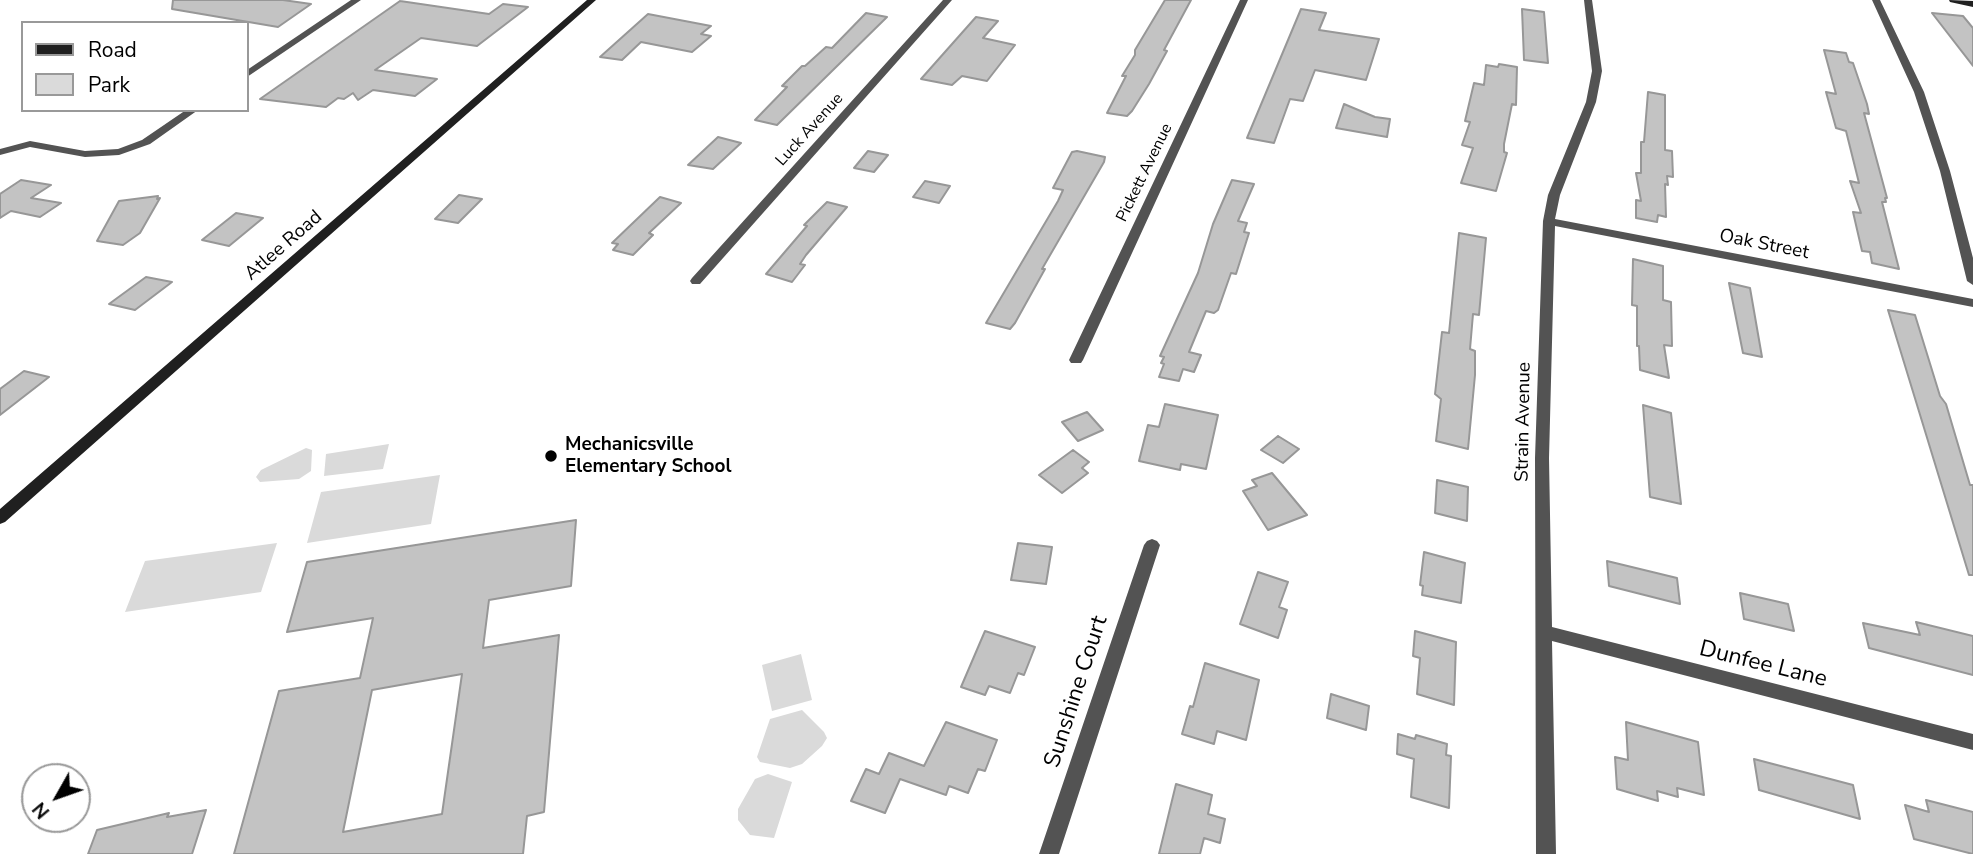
<!DOCTYPE html>
<html>
<head>
<meta charset="utf-8">
<style>
	body { margin:0 }
	#map { position:relative; width:1973px; height:854px; overflow:hidden; background:#fff; font-family:"Nunito Sans",sans-serif }
	canvas { display:block }
	.legend { position:absolute; left:21px; top:21px; width:228px; height:91px; box-sizing:border-box; background:#fff; border:2px solid #999; margin:0; padding:9px 12px; list-style:none; font-size:21px; color:#000 }
	.legend li { display:flex; align-items:center; gap:14px; height:35px }
	.legend b { width:35px; border:2px solid #999 }
	.north { position:absolute; left:21px; top:763px; width:70px; height:70px; box-sizing:border-box; background:#fff; border:2px solid #999; border-radius:50%; rotate:230deg; font-size:19px; font-weight:700; line-height:28px; text-align:center; color:#000 }
	.north::after { content:''; display:block; margin:auto; width:24px; height:32px; background:#000; clip-path:polygon(50% 0,100% 100%,50% 72%,0 100%) }
</style>
</head>
<body>
<div id="map">
<canvas width="1973" height="854"></canvas>
<ul class="legend">
<li><b style="height:9px;background:#202020"></b>Road</li>
<li><b style="height:19px;background:#dadada"></b>Park</li>
</ul>
<div class="north">N</div>
</div>
<script>
const ctx = document.querySelector('canvas').getContext('2d');
ctx.lineJoin = 'round';
function fill(path, color) { ctx.fillStyle = color; ctx.fill(path, 'evenodd'); }
const toPath = rows => new Path2D(rows.map(r => 'M' + r).join(''));
function stroke(path, color, width, dash) { ctx.strokeStyle = color; ctx.lineWidth = width; ctx.lineCap = dash ? 'butt' : 'round'; ctx.setLineDash(dash || []); ctx.stroke(path); }
function drawText(font, color, halo, rows, align = 'center') {
  ctx.font = font + ' "Nunito Sans",sans-serif'; ctx.lineWidth = 7; ctx.setLineDash([]); ctx.textBaseline = 'middle'; ctx.strokeStyle = halo; ctx.fillStyle = color; for (const [text, x, y, turn = 0] of rows) {
    ctx.save(); ctx.translate(x, y); ctx.rotate((+turn || 0) * Math.PI / 180); ctx.textAlign = isNaN(turn) ? turn : align; if (halo) ctx.strokeText(text, 0, 0); ctx.fillText(text, 0, 0); ctx.restore();
  }
}
const green = toPath([
	[389,444,383,469,324,476,326,454],
	[306,448,312,450,311,471,299,479,260,482,256,477,261,470],
	[440,475,431,524,307,543,321,492],
	[277,543,261,592,125,612,145,561],
	[801,654,812,700,772,711,762,665],
	[802,710,824,732,827,738,822,746,802,764,790,768,760,762,757,757,770,719],
	[768,774,792,782,774,838,750,835,738,820,738,809,755,779]
]);
const building = toPath([
	[173,0,283,0,311,4,278,27,172,9,173,0],
	[1165,0,1191,0,1164,50,1167,51,1149,84,1132,111,1127,116,1107,113,1126,76,1122,76,1135,55,1135,50,1165,0],
	[400,1,489,14,503,4,528,7,477,46,421,38,375,70,437,79,415,96,373,90,358,100,353,93,344,99,338,98,326,107,260,99,400,1],
	[1301,9,1326,13,1319,30,1379,39,1366,80,1315,70,1303,101,1290,99,1274,143,1247,138,1301,9],
	[1522,9,1544,12,1548,63,1524,60,1522,9],
	[866,13,887,17,777,125,755,120,787,87,782,86,802,66,805,66,826,47,832,48,866,13],
	[1932,13,1963,16,1973,28,1973,66,1932,13],
	[648,14,711,26,701,34,711,36,692,52,641,42,622,60,600,57,648,14],
	[976,17,998,21,983,38,1015,45,987,81,962,76,952,85,921,79,976,17],
	[1824,50,1846,53,1849,62,1853,63,1867,104,1869,114,1864,113,1887,198,1885,198,1886,202,1882,202,1899,269,1872,263,1870,252,1862,251,1853,212,1861,213,1850,181,1859,183,1846,131,1836,128,1826,92,1836,94,1824,50],
	[1499,64,1517,67,1516,105,1512,104,1504,144,1504,152,1507,153,1496,191,1461,183,1473,148,1462,145,1470,122,1465,121,1474,83,1484,85,1486,65,1498,67,1499,64],
	[1648,92,1665,95,1665,150,1672,151,1673,177,1667,176,1668,185,1665,184,1666,217,1658,215,1657,222,1636,218,1636,200,1641,201,1636,173,1641,173,1641,142,1644,142,1648,92],
	[1344,104,1375,117,1390,119,1387,137,1336,128,1344,104],
	[718,137,741,143,713,169,688,165,718,137],
	[868,151,888,155,874,172,854,168,868,151],
	[1077,151,1105,157,1104,162,1042,269,1045,269,1015,323,1010,329,986,323,1058,201,1063,190,1053,188,1072,152,1077,151],
	[21,180,51,185,31,198,61,203,40,217,11,211,0,218,0,194,21,180],
	[1232,180,1254,184,1238,221,1247,223,1244,232,1249,233,1236,274,1231,273,1218,310,1214,313,1206,311,1189,352,1201,355,1194,372,1183,369,1179,381,1159,377,1164,364,1161,363,1164,357,1160,356,1198,273,1213,224,1232,180],
	[925,181,950,186,939,203,913,197,925,181],
	[459,195,482,199,458,223,435,219,459,195],
	[158,196,157,199,160,198,140,233,123,245,97,241,119,201,158,196],
	[660,197,681,203,649,233,653,235,633,255,613,250,618,244,612,243,660,197],
	[827,202,847,207,806,255,800,264,805,265,792,282,766,274,807,226,804,225,827,202],
	[236,213,263,218,229,246,202,240,236,213],
	[1459,233,1486,238,1479,315,1473,314,1470,349,1475,351,1475,375,1468,449,1436,441,1441,399,1435,394,1442,332,1449,333,1459,233],
	[1633,259,1663,266,1663,300,1671,302,1672,346,1664,345,1669,378,1640,370,1639,346,1637,346,1637,306,1632,305,1633,259],
	[146,277,172,282,135,310,109,304,146,277],
	[1729,283,1750,288,1762,357,1743,353,1729,283],
	[1888,310,1915,315,1940,396,1946,404,1970,485,1973,485,1973,575,1969,575,1888,310],
	[24,371,49,377,0,415,0,389,24,371],
	[1165,404,1218,415,1206,469,1181,464,1180,470,1139,461,1148,425,1159,427,1165,404],
	[1643,405,1671,413,1681,504,1650,497,1643,405],
	[1087,412,1103,430,1078,441,1062,422,1087,412],
	[1278,436,1299,449,1283,463,1261,450,1278,436],
	[1073,450,1089,462,1082,468,1088,473,1062,493,1039,475,1073,450],
	[1272,473,1307,515,1268,530,1243,491,1257,486,1252,480,1272,473],
	[1437,480,1468,487,1467,521,1435,513,1437,480],
	[576,520,571,586,489,600,483,648,559,635,544,812,527,816,523,854,234,854,279,691,360,678,373,618,287,632,307,562,576,520],
	[462,674,442,814,343,832,372,690,462,674],
	[1018,543,1052,547,1046,584,1011,580,1018,543],
	[1424,552,1465,563,1461,603,1422,595,1423,586,1420,585,1424,552],
	[1607,561,1677,578,1680,604,1609,586,1607,561],
	[1258,572,1288,582,1279,607,1287,610,1278,638,1240,624,1258,572],
	[1740,593,1788,604,1794,631,1744,619,1740,593],
	[1916,622,1973,636,1973,675,1869,648,1863,623,1920,635,1916,622],
	[985,631,1035,647,1024,675,1018,673,1010,693,989,686,985,695,961,687,985,631],
	[1415,631,1456,642,1454,705,1417,694,1420,658,1413,656,1415,631],
	[1205,663,1259,680,1246,740,1217,731,1214,744,1182,734,1190,706,1193,707,1205,663],
	[1331,694,1369,706,1366,730,1327,718,1331,694],
	[946,722,997,740,985,771,978,769,968,793,949,786,946,795,900,779,885,813,851,801,866,769,879,774,889,753,924,766,946,722],
	[1626,722,1698,742,1704,795,1677,788,1678,797,1657,791,1658,801,1617,789,1615,757,1628,760,1626,722],
	[1398,734,1415,739,1416,735,1447,744,1446,755,1451,756,1449,808,1411,797,1414,759,1397,754,1398,734],
	[1754,759,1853,785,1860,819,1759,790,1754,759],
	[1176,784,1212,795,1208,814,1225,819,1220,843,1204,838,1200,854,1159,854,1176,784],
	[1926,800,1973,812,1973,854,1914,839,1905,805,1929,812,1926,800],
	[206,810,192,854,88,854,97,830,169,813,167,817,206,810]
]);
const street = toPath([
	[351,0,361,0,247,77,247,70,351,0],
	[943,0,952,0,700,284,692,284,690,281,692,278,943,0],
	[1240,0,1248,0,1083,360,1081,363,1071,363,1069,360,1240,0],
	[1584,0,1592,0,1602,71,1596,102,1560,195,1555,219,1973,299,1973,307,1555,226,1549,458,1552,627,1973,734,1973,750,1552,641,1556,854,1536,854,1535,458,1543,221,1548,195,1586,102,1592,71,1584,0],
	[1872,0,1880,0,1924,92,1950,171,1973,258,1973,285,1967,281,1940,171,1914,92,1872,0],
	[186,110,198,110,150,144,119,155,85,157,30,147,0,155,0,149,30,141,85,151,118,149,142,140,186,110],
	[1152,539,1157,541,1160,545,1059,854,1039,854,1144,545,1147,541,1152,539]
]);
const secondary = toPath([
	[587,0,596,0,5,522,0,524,0,509,587,0],
	[1949,0,1973,1,1973,7,1950,2,1949,0]
]);
const markers = [
	[551,456,7,"#000"]
];
const farStreetnames = [
	["Luck Avenue",810,130,-48],
	["Pickett Avenue",1145,173,-64]
];
const streetNames = [
	["Oak Street",1764,245,11],
	["Atlee Road",284,246,-41],
	["Strain Avenue",1524,422,-89]
];
const poiNames = [
	["Mechanicsville",565,445],
	["Elementary School",565,467]
];
const nearStreetnames = [
	["Dunfee Lane",1763,665,14],
	["Sunshine Court",1077,692,-72]
];
fill(green, '#dadada');
fill(building, '#c3c3c3');
stroke(building, '#979797', 2);
fill(street, '#535353');
fill(secondary, '#202020');
for (const [x, y, r, color] of markers) { const dot = new Path2D(); dot.arc(x, y, r, 0, 2 * Math.PI); ctx.fillStyle = color; ctx.fill(dot); stroke(dot, '#fff', 2.5); }
drawText('16px', '#000', '#fff', farStreetnames);
drawText('19px', '#000', '#fff', streetNames);
drawText('bold 19px', '#000', '#fff', poiNames, 'left');
drawText('23px', '#000', '#fff', nearStreetnames);
</script>
</body>
</html>
